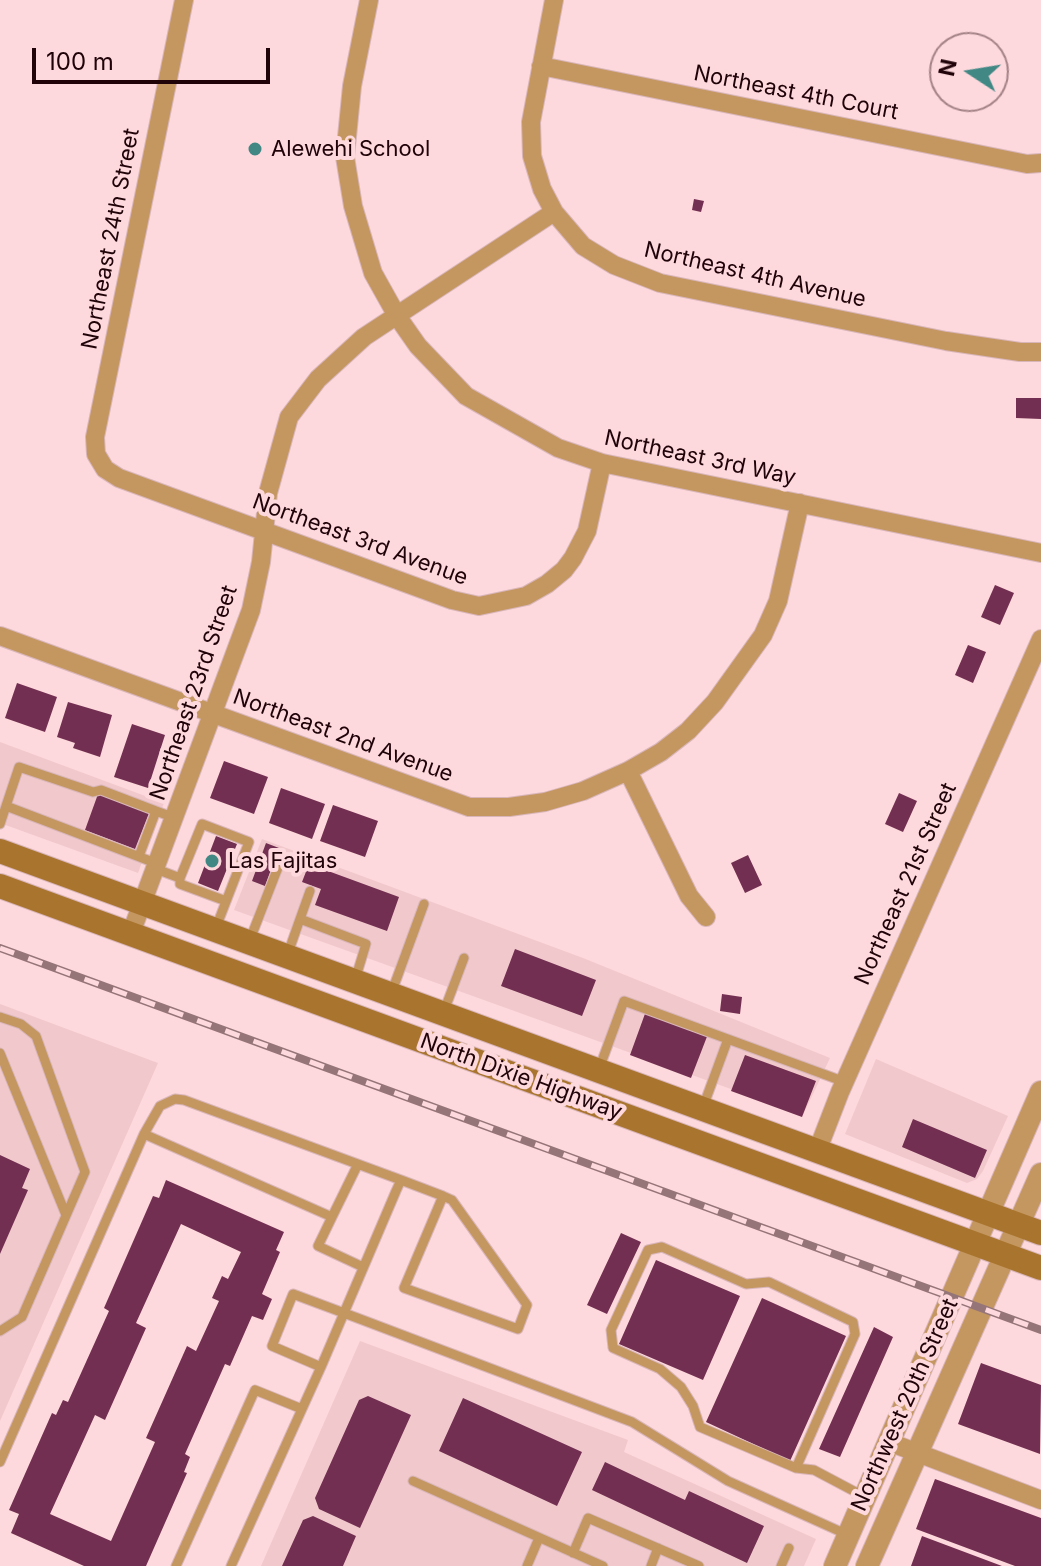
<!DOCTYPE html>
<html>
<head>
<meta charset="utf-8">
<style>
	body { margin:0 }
	#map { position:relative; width:1041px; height:1566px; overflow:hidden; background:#fdd8dc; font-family:Inter,sans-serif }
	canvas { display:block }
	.north { position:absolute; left:929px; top:32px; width:80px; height:80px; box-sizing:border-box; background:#fdd8dc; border:2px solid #a48387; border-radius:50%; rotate:282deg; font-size:22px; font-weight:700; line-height:32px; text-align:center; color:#1f0308 }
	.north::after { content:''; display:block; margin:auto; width:28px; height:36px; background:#418885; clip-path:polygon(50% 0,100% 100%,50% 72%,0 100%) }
	.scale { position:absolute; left:32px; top:48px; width:238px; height:36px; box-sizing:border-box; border:4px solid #1f0308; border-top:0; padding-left:10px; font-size:24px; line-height:28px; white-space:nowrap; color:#1f0308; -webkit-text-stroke:6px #fdd8dc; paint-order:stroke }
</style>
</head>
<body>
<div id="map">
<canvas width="1041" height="1566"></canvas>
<div class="north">N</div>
<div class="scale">100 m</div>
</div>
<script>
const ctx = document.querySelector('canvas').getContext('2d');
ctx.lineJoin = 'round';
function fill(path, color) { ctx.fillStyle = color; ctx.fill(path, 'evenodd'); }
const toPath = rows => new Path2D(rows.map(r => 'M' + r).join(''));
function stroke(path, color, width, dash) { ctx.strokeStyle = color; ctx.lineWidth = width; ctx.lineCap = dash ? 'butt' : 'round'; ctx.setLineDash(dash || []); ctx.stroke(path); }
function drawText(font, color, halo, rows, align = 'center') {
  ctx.font = font + ' Inter,sans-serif'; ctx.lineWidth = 8; ctx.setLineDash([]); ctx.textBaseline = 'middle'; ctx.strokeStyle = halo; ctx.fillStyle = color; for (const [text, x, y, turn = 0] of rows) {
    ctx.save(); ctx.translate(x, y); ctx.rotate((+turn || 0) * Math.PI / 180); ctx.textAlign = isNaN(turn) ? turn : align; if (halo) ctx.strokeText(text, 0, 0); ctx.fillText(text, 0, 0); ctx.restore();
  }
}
const built = toPath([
	[0,742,164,803,138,873,0,823],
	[262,839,583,958,830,1058,803,1115,234,910],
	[0,1004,158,1063,0,1421],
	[876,1059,1008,1116,983,1171,977,1179,967,1183,845,1134],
	[360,1341,628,1440,624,1452,816,1539,804,1566,261,1566]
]);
const building = toPath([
	[694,199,704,201,701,212,692,210],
	[1016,398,1041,398,1041,419,1016,418],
	[995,585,1014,593,1000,625,981,617],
	[968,645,986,652,973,683,955,675],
	[17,683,57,697,45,732,5,718],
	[68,702,112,715,100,757,73,748,75,743,57,737],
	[132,724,165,735,148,788,114,777],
	[224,761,268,777,254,814,210,798],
	[281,788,325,804,312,839,269,823],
	[899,793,917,801,903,832,885,824],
	[98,794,149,813,135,849,85,830],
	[333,805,378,821,365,857,320,841],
	[216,836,237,844,218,891,198,883],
	[266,843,279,848,265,886,252,881],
	[748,855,762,885,745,893,731,863],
	[309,864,399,897,387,931,315,905,321,889,302,882],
	[515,949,596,980,582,1016,501,986],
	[722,994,742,997,740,1014,720,1011],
	[646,1011,708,1034,691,1078,630,1055],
	[745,1055,816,1081,802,1117,731,1091],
	[913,1119,987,1150,975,1178,902,1147],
	[0,1155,30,1169,22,1188,28,1190,0,1254],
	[166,1180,284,1232,276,1250,280,1252,262,1294,272,1299,263,1320,252,1316,230,1366,225,1364,185,1454,190,1457,184,1472,187,1473,146,1566,84,1566,11,1533,19,1514,9,1510,52,1413,56,1415,63,1400,68,1402,109,1311,104,1308,153,1196,159,1198],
	[181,1224,241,1252,228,1279,222,1276,212,1298,219,1301,196,1351,187,1346,146,1438,155,1442,111,1541,50,1514,95,1415,105,1420,146,1328,136,1323],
	[621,1233,641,1242,607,1314,587,1305],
	[656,1260,740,1296,703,1380,619,1344],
	[762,1298,846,1336,790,1461,706,1422],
	[874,1327,893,1337,840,1457,819,1449],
	[981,1363,1041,1385,1040,1454,958,1424],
	[368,1396,411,1415,360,1528,319,1509,315,1498,359,1400],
	[463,1398,582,1452,557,1506,439,1451],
	[605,1462,685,1500,689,1491,764,1526,747,1563,592,1490],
	[935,1479,1041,1518,1041,1566,1015,1566,916,1529],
	[313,1516,356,1536,343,1566,282,1566,303,1520],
	[922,1536,1002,1566,911,1566]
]);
const service = toPath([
	[6,806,158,864],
	[0,824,19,767,93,792,101,790,156,811],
	[139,856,156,811,175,818],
	[156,869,180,878,202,824,249,842,215,930],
	[180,878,180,884,226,901],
	[300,919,310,891],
	[249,942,279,865],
	[287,956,300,919,366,944,355,980],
	[391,994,424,904],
	[444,1011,464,958],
	[0,1017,21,1024,36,1036,85,1172,22,1317,0,1331],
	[0,1053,66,1215],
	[599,1069,624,1001,845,1082],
	[703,1107,728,1039],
	[144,1134,332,1217,358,1164],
	[443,1196,404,1288,518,1329,527,1305,452,1200,443,1196,401,1180,396,1191,344,1313,321,1367,272,1346,293,1294,344,1313,360,1319,632,1422,728,1481,848,1535],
	[332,1217,318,1246,363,1267],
	[0,1462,144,1134,160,1106,175,1099,184,1100,401,1180],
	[796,1468,855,1334,853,1322,769,1282,746,1284,662,1247,648,1250,611,1330,613,1348,660,1369,681,1387,693,1406,700,1427,796,1468,814,1470,865,1497],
	[413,1481,603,1566],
	[573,1553,588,1518,699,1566],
	[176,1566,255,1390,302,1409],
	[231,1566,321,1367],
	[527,1566,539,1538],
	[651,1566,658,1548],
	[781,1566,789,1548]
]);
const minor = toPath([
	[184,0,95,437,96,454,105,469,119,478,452,600,479,606,526,596,547,584,564,570,573,558,587,531,602,463],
	[369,0,352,86,345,157,353,206,373,273,397,316,418,346,466,396,558,448,602,463,1041,553],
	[554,0,531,122,532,156,542,189,554,212,583,246,614,265,660,283,946,341,1020,352,1041,352],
	[541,66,1027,164,1041,163],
	[0,636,469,807,509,807,545,802,583,791,628,771,661,752,688,731,715,702,763,635,778,601,800,503],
	[628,771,689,896,706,917],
	[131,933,251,610,261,562,268,493,289,417,318,379,364,337,554,212],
	[818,1149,840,1092,1041,639],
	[889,1442,1041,1500]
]);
const tertiary = toPath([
	[835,1566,1041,1092],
	[867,1566,1041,1174]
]);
const secondary = toPath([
	[0,851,1041,1233],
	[0,886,1041,1268]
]);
const rail = toPath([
	[0,948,1041,1330]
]);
const markers = [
	[255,149,8,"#418885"],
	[212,861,8,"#418885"]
];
const streetNames = [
	["Northeast 4th Court",796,93,11],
	["Northeast 24th Street",111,239,-79],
	["Northeast 4th Avenue",755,275,13],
	["Northeast 3rd Way",700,458,12],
	["Northeast 3rd Avenue",360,540,20],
	["Northeast 23rd Street",194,693,-71],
	["Northeast 2nd Avenue",343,736,20],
	["Northeast 21st Street",906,884,-66],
	["North Dixie Highway",521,1077,20],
	["Northwest 20th Street",905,1405,-66]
];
const poiNames = [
	["Alewehi School",271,149],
	["Las Fajitas",228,861]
];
fill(built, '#f1c9cd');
fill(building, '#732f51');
stroke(service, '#d9b6ba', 11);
stroke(minor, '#d9b6ba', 20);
stroke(tertiary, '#d9b6ba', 24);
stroke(secondary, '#d9b6ba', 26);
stroke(service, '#c49761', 9);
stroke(minor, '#c49761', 18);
stroke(tertiary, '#c49761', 22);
stroke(secondary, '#a9752e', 24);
stroke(rail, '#967579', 8);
stroke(rail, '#fdd8dc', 5, [15]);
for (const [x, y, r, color] of markers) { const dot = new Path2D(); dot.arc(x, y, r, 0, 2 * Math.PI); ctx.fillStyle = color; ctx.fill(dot); stroke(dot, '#fdd8dc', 3); }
drawText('22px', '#1f0308', '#fdd8dc', streetNames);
drawText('22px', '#1f0308', '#fdd8dc', poiNames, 'left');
</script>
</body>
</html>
